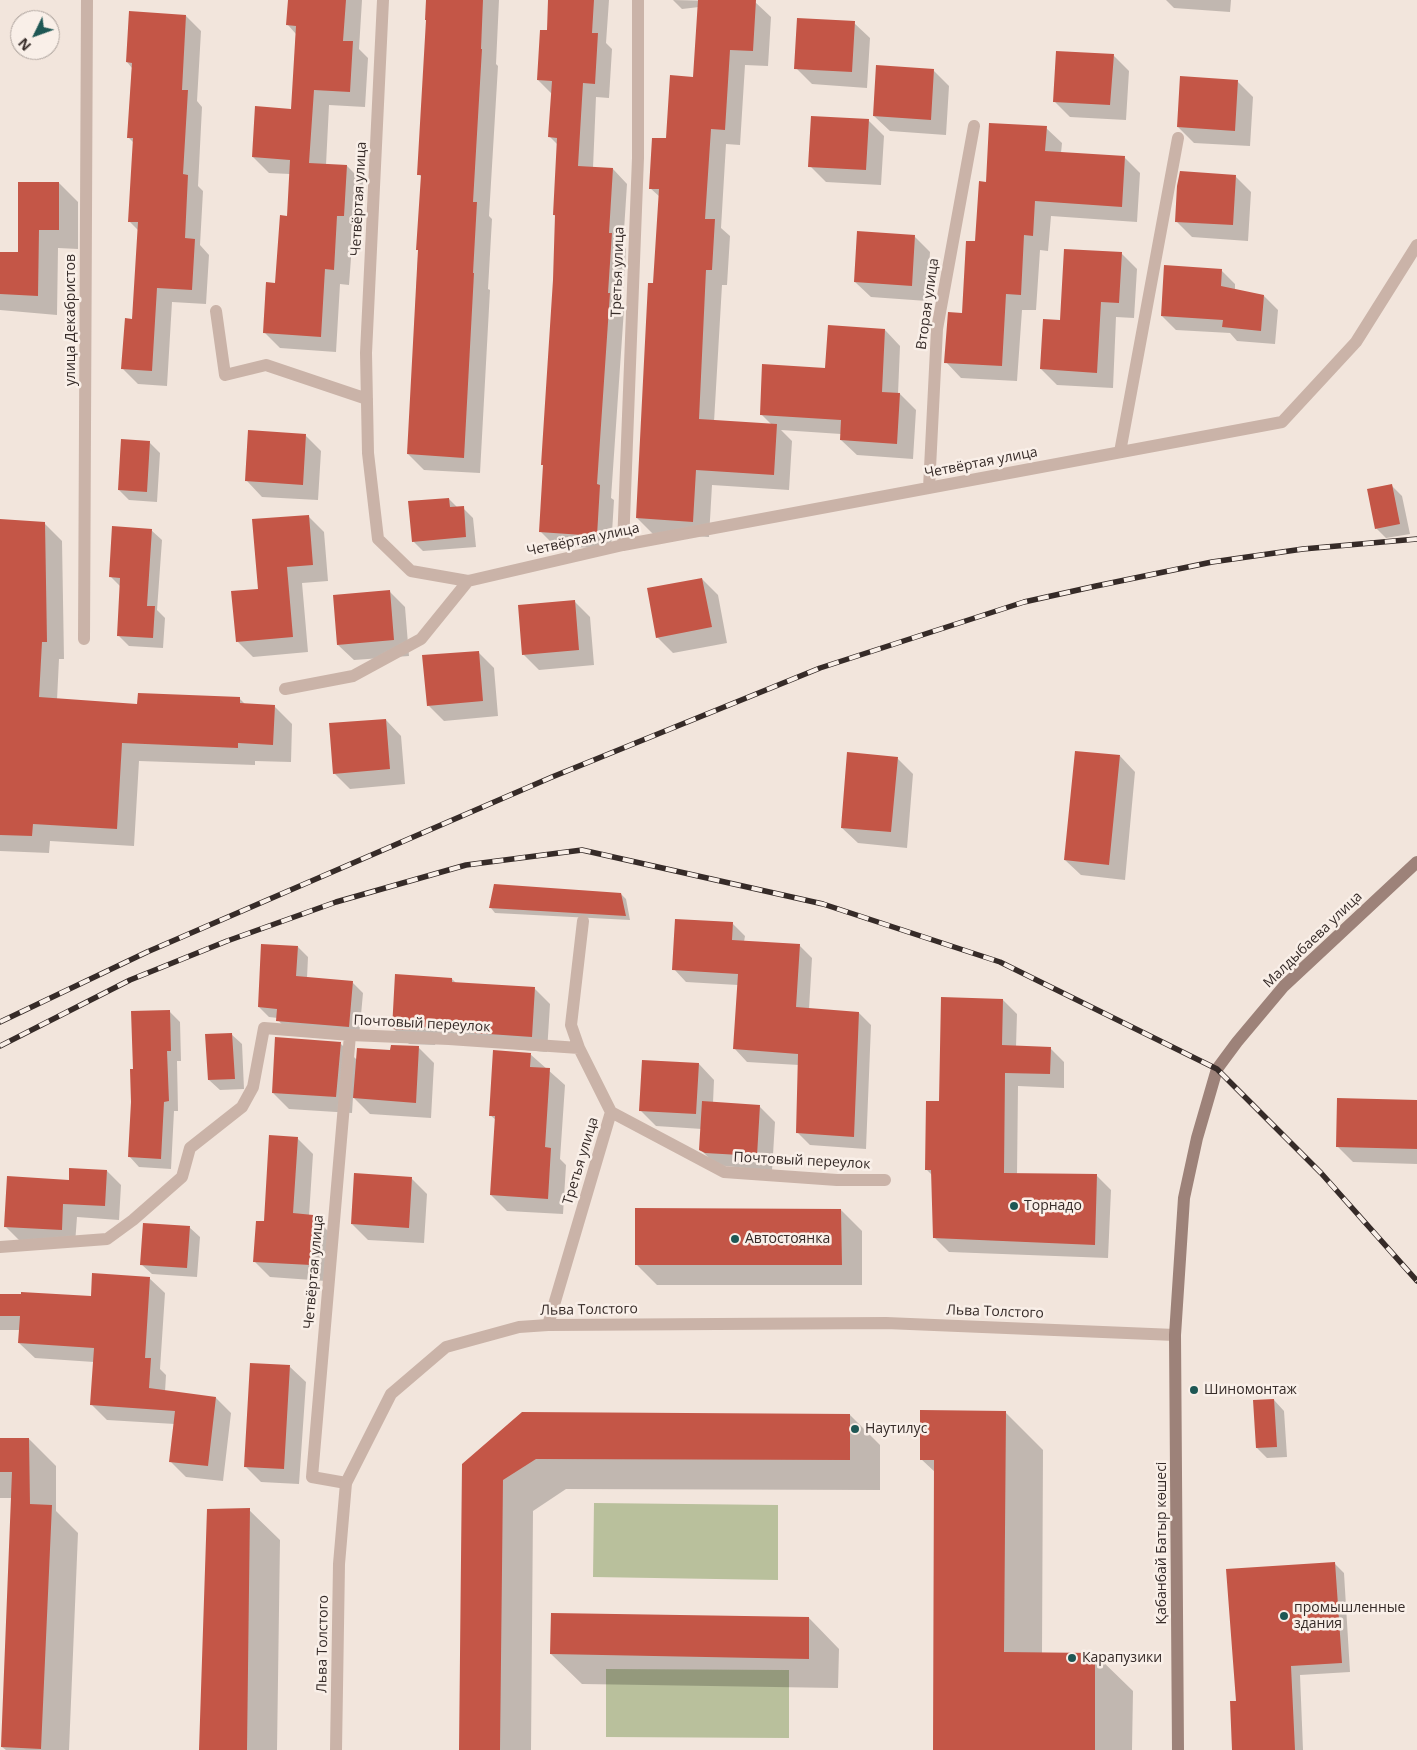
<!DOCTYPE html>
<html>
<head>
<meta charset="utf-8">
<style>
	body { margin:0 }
	#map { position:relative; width:1417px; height:1750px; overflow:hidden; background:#f2e5dc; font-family:"Open Sans",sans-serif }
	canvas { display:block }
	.north { position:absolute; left:10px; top:10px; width:50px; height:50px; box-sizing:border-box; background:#f9efe8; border:1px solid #aba19b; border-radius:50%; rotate:228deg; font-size:14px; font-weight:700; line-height:20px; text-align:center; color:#362b28 }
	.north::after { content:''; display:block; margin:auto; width:18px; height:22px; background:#1e5754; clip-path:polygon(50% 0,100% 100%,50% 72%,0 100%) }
</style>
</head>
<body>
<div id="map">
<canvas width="1417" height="1750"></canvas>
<div class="north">N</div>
</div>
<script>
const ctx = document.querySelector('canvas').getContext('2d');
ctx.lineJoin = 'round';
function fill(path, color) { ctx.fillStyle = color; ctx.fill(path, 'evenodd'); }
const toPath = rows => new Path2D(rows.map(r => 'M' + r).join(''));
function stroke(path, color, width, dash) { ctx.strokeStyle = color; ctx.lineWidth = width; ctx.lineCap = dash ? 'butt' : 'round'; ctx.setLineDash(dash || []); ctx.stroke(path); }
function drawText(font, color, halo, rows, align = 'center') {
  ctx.font = font + ' "Open Sans",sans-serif'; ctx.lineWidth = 5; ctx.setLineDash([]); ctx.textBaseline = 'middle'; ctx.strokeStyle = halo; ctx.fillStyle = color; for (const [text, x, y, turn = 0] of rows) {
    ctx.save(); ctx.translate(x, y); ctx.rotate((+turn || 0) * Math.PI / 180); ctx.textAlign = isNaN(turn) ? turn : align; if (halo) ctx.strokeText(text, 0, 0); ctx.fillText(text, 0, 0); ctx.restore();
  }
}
const green = toPath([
	[594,1503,778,1505,778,1580,593,1577],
	[606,1669,789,1670,789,1738,606,1737]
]);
const shadow = toPath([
	[289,0,362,0,359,49,368,58,365,107,329,105,326,165,347,166,363,182,360,231,353,231,349,285,340,284,336,352,280,348,264,332,277,284,288,217,290,174,269,173,253,157,292,110,296,34,288,25],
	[427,0,499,0,496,64,498,66,489,216,492,219,488,289,490,290,480,473,424,470,408,454,422,177,418,174,427,21],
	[549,0,609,0,606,43,612,49,609,98,596,97,593,168,613,169,627,184,623,246,626,249,622,308,624,309,611,498,614,500,611,549,555,546,541,532,544,467,542,464,554,280,557,217,554,215,558,145,550,137,552,94,538,80,548,31],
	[673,0,755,2,771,17,768,66,745,65,740,145,726,144,721,228,730,236,727,285,722,285,714,422,772,425,761,414,885,330,900,346,898,394,900,394,916,410,913,459,857,455,841,440,841,434,781,430,792,441,789,490,712,485,709,537,653,534,637,518,660,197,650,188,668,140,694,78,699,7,682,9],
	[1166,0,1231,0,1230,12,1174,8],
	[186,16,201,31,197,101,202,107,198,186,203,191,200,245,209,255,206,304,172,302,167,386,138,384,123,369,134,320,139,231,129,221,134,143,128,137,132,68,127,62],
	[854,23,870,38,867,88,812,84,796,68],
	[1113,55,1129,71,1126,120,1070,117,1054,101],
	[933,70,949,86,946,135,890,131,874,116],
	[1237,81,1253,97,1250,146,1194,143,1178,127],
	[868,120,884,136,881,185,826,182,810,166],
	[1046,128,1062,143,1061,153,1124,157,1140,173,1137,222,1051,216,1048,251,1040,250,1036,310,1022,310,1017,381,961,378,946,362,963,314,987,183],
	[1235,176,1251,192,1248,241,1192,237,1176,221],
	[59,183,78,202,78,249,58,248,57,315,0,310,0,253,20,253],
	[914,236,930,252,927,301,871,297,855,282],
	[1121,253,1137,269,1134,318,1116,317,1113,388,1057,385,1041,369,1061,321],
	[1221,270,1235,284,1235,290,1264,296,1278,310,1275,344,1237,341,1230,333,1176,330,1162,316],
	[305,435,321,451,318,500,262,497,247,481],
	[149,442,160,453,157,502,129,500,119,490],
	[1392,486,1402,496,1410,534,1386,538,1376,528],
	[449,499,458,508,463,508,473,518,476,547,423,551,413,541],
	[308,516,324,532,328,581,302,583,308,652,253,657,237,641,259,590],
	[0,521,44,523,62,541,64,659,59,659,57,700,138,705,239,698,246,705,274,706,292,724,291,762,255,761,255,765,139,761,134,846,50,841,49,853,0,851],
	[151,530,162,540,157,610,165,618,163,648,129,646,118,635,121,587,111,577],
	[702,579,718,595,727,643,673,653,657,637],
	[389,591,405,607,409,656,354,660,338,645],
	[574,601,590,617,594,665,539,670,523,654],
	[478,652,494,668,498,716,444,721,428,705],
	[386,720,401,736,405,784,350,789,334,773],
	[1120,756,1135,772,1125,880,1081,875,1065,860],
	[897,758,913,774,907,848,858,843,842,828],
	[621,894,626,899,630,920,495,913,491,908],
	[732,923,745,936,744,942,799,945,812,958,809,1009,859,1013,871,1025,866,1149,810,1145,798,1133,799,1065,747,1062,735,1049,738,985,686,982,674,969],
	[298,947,308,957,307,978,352,982,363,993,359,1037,288,1031,278,1020,278,1018,269,1017,259,1007],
	[452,979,456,983,534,988,550,1004,547,1052,436,1042,435,1045,409,1044,393,1028],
	[1003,1000,1017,1014,1016,1047,1050,1048,1064,1062,1064,1088,1018,1086,1017,1175,1097,1176,1111,1190,1108,1258,949,1252,935,1238,932,1175,926,1169,940,1103],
	[170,1012,180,1022,181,1061,177,1061,178,1111,174,1111,171,1169,139,1167,129,1156],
	[231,1034,242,1044,244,1089,220,1090,209,1080],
	[341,1044,357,1060,391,1052,418,1047,434,1063,431,1118,370,1114,353,1097,352,1113,289,1109,273,1093],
	[530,1054,565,1085,560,1159,566,1165,563,1214,507,1211,491,1195,496,1120,490,1115],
	[699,1064,714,1080,713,1103,759,1106,775,1122,772,1171,716,1165,700,1149,702,1129,656,1126,640,1110],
	[1417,1101,1417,1164,1353,1162,1337,1146],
	[297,1138,313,1154,309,1216,313,1216,329,1232,326,1281,270,1277,254,1261,265,1222],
	[107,1171,121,1185,119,1220,77,1217,75,1244,19,1240,5,1226,70,1181],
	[411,1178,427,1194,424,1243,368,1240,352,1224],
	[841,1210,862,1231,862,1285,657,1285,636,1264],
	[189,1227,200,1237,197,1277,152,1274,141,1264],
	[149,1278,165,1293,160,1369,166,1375,165,1392,216,1398,231,1413,223,1481,186,1477,171,1462,175,1424,107,1420,92,1405,94,1362,35,1358,19,1343,20,1330,0,1330,0,1295,92,1298],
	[290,1367,306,1382,299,1484,261,1482,245,1466],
	[1274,1400,1284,1411,1287,1457,1267,1458,1257,1448],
	[1005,1412,1043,1450,1042,1653,1095,1654,1133,1691,1132,1750,934,1750,936,1473,921,1459],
	[850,1415,880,1445,880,1490,566,1489,533,1511,531,1750,460,1750,463,1465],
	[0,1439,29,1439,56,1466,56,1511,78,1533,69,1750,6,1750,2,1747,12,1498,0,1498],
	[249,1510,280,1540,277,1750,200,1750],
	[1335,1564,1344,1573,1350,1672,1300,1675,1303,1750,1233,1750,1237,1702],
	[809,1618,839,1649,838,1688,582,1684,551,1654]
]);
const building = toPath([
	[288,0,346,0,343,41,353,41,350,92,314,90,309,163,347,165,344,216,337,216,334,270,325,269,321,337,263,333,266,282,275,283,280,215,287,216,290,160,252,157,255,106,291,109,296,26,286,25],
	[426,0,483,0,481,49,482,49,473,202,477,202,473,273,474,273,464,458,407,454,418,250,416,250,421,175,417,175,426,20,425,20],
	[548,0,594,0,592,33,598,33,595,84,583,83,578,166,613,168,609,233,612,233,608,293,610,293,597,484,600,485,597,536,539,532,543,465,541,465,553,280,555,215,553,215,557,138,548,137,552,81,537,80,540,30,547,30],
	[698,0,756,0,753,51,730,50,725,130,711,129,705,219,715,219,712,270,706,270,699,419,777,424,774,475,696,470,693,522,636,518,648,283,653,283,659,189,649,189,652,138,666,138,670,75,693,77],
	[129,11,186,15,182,90,188,90,183,174,188,175,185,238,195,239,192,290,157,288,152,371,121,369,125,318,132,319,138,222,128,222,133,138,127,138,132,63,126,62],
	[797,18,855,21,852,72,794,69],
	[1056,51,1114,54,1110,105,1053,102],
	[876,65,934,69,931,120,873,116],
	[1180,76,1238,80,1235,131,1177,127],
	[811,116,869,119,866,170,808,167],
	[989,123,1047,126,1045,151,1125,156,1122,207,1035,201,1033,236,1024,235,1021,295,1006,294,1002,366,944,363,948,312,962,313,966,241,975,241,979,181,986,182],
	[1180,171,1236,175,1233,225,1175,222,1177,186],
	[18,182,59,182,59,230,39,230,38,296,0,294,0,252,18,252],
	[857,231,915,235,912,286,854,282],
	[1064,249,1122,252,1119,303,1101,302,1097,373,1040,369,1043,319,1060,320],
	[1164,265,1222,269,1221,286,1264,295,1261,331,1222,327,1223,320,1161,316],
	[828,325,885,329,882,392,900,393,897,444,840,440,841,420,760,415,762,364,825,368],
	[248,430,306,434,303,485,245,481],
	[121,439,150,441,147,492,118,490],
	[1392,484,1400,524,1375,529,1367,489],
	[449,498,450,507,464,506,466,537,412,542,408,501],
	[309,515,313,565,287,567,293,637,236,642,231,591,258,589,252,519],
	[0,519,45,522,47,642,42,642,39,697,137,704,138,693,240,697,240,703,275,705,273,745,238,743,238,748,122,743,117,829,33,824,32,836,0,835],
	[112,526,152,529,147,606,155,606,153,638,117,636,120,578,109,577],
	[702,578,712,627,656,638,647,588],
	[390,590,394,640,337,645,333,595],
	[575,600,579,650,522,655,518,605],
	[479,651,483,701,427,706,422,655],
	[386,719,390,769,333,774,329,723],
	[1075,751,1120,755,1109,865,1064,860],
	[847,752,898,757,891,832,841,828],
	[494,884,621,893,626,916,489,908],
	[675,919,733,922,732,940,800,944,796,1007,859,1012,854,1137,796,1133,798,1054,733,1049,738,974,672,970],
	[261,944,298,946,296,976,353,981,349,1027,276,1021,277,1009,258,1007],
	[395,974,452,978,452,982,535,987,532,1037,474,1033,474,1030,420,1027,420,1030,392,1029],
	[941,997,1003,999,1002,1045,1051,1047,1050,1074,1005,1073,1004,1173,1097,1174,1095,1245,933,1238,931,1170,925,1170,926,1101,939,1101],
	[170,1010,171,1051,167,1051,169,1101,164,1102,161,1159,128,1157,131,1102,130,1069,133,1069,131,1011],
	[232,1033,235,1079,208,1080,205,1034],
	[275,1037,341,1042,336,1097,272,1093],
	[391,1045,419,1046,416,1103,353,1098,357,1048,390,1050],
	[493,1050,531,1053,530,1067,550,1068,545,1147,551,1148,548,1199,490,1195,495,1116,489,1116],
	[642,1060,699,1063,696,1114,639,1111],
	[1337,1098,1417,1100,1417,1149,1336,1147],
	[702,1101,760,1105,757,1156,705,1153,699,1150],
	[269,1135,298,1137,293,1213,313,1215,311,1265,253,1262,256,1221,264,1221],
	[69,1168,107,1170,105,1206,63,1204,62,1230,4,1227,7,1176,69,1180],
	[354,1173,412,1177,409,1228,351,1224],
	[635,1208,841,1209,842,1265,635,1265],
	[143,1223,190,1226,187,1268,140,1265],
	[92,1273,150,1277,145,1358,151,1358,149,1388,216,1397,208,1466,169,1462,175,1411,90,1405,94,1348,18,1343,20,1316,0,1316,0,1294,21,1294,21,1292,91,1296],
	[250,1363,290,1365,284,1469,244,1467],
	[1274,1399,1277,1447,1256,1448,1253,1400],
	[920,1410,1006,1411,1004,1652,1095,1653,1095,1750,933,1750,934,1460,920,1460],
	[522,1412,850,1414,850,1460,536,1459,503,1480,500,1750,459,1750,462,1464],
	[0,1438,29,1438,30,1504,52,1505,41,1749,1,1747,12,1472,0,1472],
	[250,1508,247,1750,199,1750,207,1509],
	[1335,1562,1342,1663,1291,1666,1295,1750,1232,1750,1230,1701,1236,1701,1226,1569],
	[551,1613,809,1617,809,1659,550,1654]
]);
const minor = toPath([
	[383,0,366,353,368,453,378,539,411,571,468,581,623,545,1282,422,1356,342,1417,245],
	[216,311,225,375,266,365,367,399],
	[1120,452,1178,138],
	[929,488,937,329,974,126],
	[623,545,638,158,638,0],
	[84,639,87,0],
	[285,689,353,676,421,639,468,581],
	[611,1112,724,1172,837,1180,885,1180],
	[0,1247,107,1239,133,1220,182,1177,190,1148,242,1107,253,1087,264,1028,350,1035,449,1039,579,1048],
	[548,1325,611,1112,579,1048,571,1025,583,921],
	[346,1483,312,1477,350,1035]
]);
const tertiary = toPath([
	[336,1750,339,1564,346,1483,391,1394,446,1347,519,1327,548,1325,886,1323,1175,1335]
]);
const secondary = toPath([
	[1178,1750,1175,1335,1184,1198,1197,1138,1217,1069,1237,1042,1284,986,1417,862]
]);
const rail = toPath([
	[0,1022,147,952,552,777,820,668,1024,602,1096,586,1212,562,1303,549,1417,539],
	[0,1046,130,980,227,941,336,902,466,865,582,850,823,904,1000,962,1217,1069,1321,1173,1417,1281]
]);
const markers = [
	[1014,1206,5,"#1e5754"],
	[735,1239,5,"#1e5754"],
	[1194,1390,5,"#1e5754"],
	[855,1429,5,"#1e5754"],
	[1284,1616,5,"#1e5754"],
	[1072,1658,5,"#1e5754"]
];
const streetNames = [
	["Четвёртая улица",359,199,-87],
	["Третья улица",618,272,-88],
	["Вторая улица",928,304,-82],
	["улица Декабристов",71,320,-90],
	["Четвёртая улица",981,463,-11],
	["Четвёртая улица",583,540,-12],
	["Малдыбаева улица",1313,940,-44],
	["Почтовый переулок",422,1024,3],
	["Третья улица",581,1161,-73],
	["Почтовый переулок",802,1161,3],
	["Четвёртая улица",314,1272,-85],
	["Льва Толстого",589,1310,-1],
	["Льва Толстого",995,1312,2],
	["Қабанбай Батыр көшесі",1162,1543,-90],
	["Льва Толстого",323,1644,-89]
];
const poiNames = [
	["Торнадо",1024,1206],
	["Автостоянка",745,1239],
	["Шиномонтаж",1204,1390],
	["Наутилус",865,1429],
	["промышленные",1294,1608],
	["здания",1294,1624],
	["Карапузики",1082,1658]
];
fill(green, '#b9c09c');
fill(shadow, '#0003');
fill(building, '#c45647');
stroke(minor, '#cab3a8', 12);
stroke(tertiary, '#cab3a8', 12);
stroke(secondary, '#9d8279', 12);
stroke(rail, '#362b28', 5.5);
stroke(rail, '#f9efe8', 4, [11]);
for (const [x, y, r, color] of markers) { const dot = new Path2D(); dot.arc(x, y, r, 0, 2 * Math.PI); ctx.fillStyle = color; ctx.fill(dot); stroke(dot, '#f9efe8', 2); }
drawText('14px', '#362b28', '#f9efe8', streetNames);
drawText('14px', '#362b28', '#f9efe8', poiNames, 'left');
</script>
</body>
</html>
